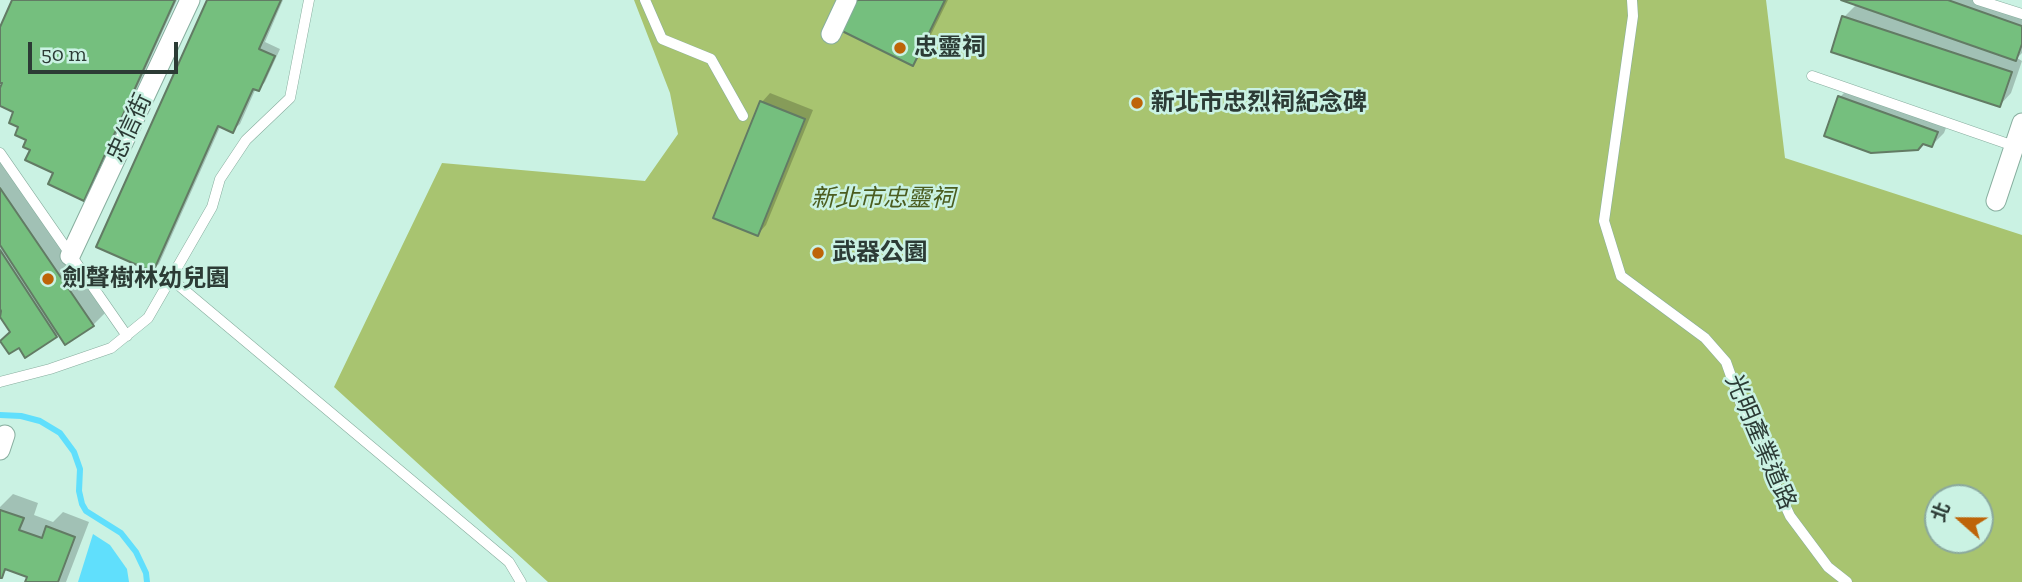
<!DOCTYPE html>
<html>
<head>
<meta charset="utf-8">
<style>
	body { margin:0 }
	#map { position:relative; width:2022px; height:582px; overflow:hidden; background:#caf2e3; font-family:"Zilla Slab","Noto Sans TC",serif }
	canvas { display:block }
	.north { position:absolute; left:1924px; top:484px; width:70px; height:70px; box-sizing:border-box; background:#caf2e3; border:2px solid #8ba99d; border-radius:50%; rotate:291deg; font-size:19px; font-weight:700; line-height:28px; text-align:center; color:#2c3b35 }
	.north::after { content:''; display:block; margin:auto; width:24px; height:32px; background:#be6408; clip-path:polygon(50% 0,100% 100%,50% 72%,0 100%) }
	.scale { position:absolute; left:28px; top:42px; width:150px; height:32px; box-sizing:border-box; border:4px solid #2c3b35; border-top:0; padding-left:9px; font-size:21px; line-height:24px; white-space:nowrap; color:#2c3b35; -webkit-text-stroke:5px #caf2e3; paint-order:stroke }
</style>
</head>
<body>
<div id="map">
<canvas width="2022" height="582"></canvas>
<div class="north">北</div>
<div class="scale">50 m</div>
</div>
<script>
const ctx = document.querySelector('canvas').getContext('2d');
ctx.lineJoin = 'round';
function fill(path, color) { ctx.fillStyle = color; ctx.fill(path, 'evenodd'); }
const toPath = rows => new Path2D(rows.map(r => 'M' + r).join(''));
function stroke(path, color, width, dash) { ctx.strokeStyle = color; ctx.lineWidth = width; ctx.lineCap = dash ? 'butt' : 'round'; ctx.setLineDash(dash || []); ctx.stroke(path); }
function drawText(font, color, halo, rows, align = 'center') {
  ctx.font = font + ' "Zilla Slab","Noto Sans TC",serif'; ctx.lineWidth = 5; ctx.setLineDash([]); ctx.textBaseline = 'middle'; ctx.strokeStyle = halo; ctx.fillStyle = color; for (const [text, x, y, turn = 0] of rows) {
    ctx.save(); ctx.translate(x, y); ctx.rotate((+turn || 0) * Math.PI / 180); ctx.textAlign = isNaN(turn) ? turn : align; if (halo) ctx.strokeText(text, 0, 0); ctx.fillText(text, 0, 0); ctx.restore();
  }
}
const green = toPath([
	[634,0,1766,0,1785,158,2022,235,2022,582,548,582,334,387,442,163,645,181,678,134,670,93],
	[1938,498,1980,498,1980,540,1938,540]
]);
const water = toPath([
	[93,534,110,545,127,569,129,582,78,582]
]);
const shadow = toPath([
	[14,0,177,0,90,192,84,199,32,150,16,112,0,104,0,92,4,83,0,81,0,31],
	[209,0,283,0,265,42,280,49,265,82,259,89,256,88,240,124,233,130,221,125,159,264,152,270],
	[859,0,948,0,921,55,913,64],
	[1847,0,1992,0,2022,11,2022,53,2017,58,2022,61,2011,93,2000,105,1844,17,1857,4],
	[1852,85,1949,120,1944,133,1932,145,1923,142,1840,97],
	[770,93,813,110,766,225,758,234,762,102],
	[0,160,105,313,93,325,59,332,56,336,19,346,10,352,1,340,11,330,0,306],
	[13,494,38,503,34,515,53,522,63,512,89,522,66,582,27,582,29,576,9,568,0,576,0,507]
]);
const stream = toPath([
	[0,415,21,416,40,421,60,433,74,452,80,469,79,491,82,504,86,511,121,533,136,552,146,573,147,582]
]);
const building = toPath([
	[12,0,175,0,84,201,48,184,53,173,25,160,30,150,23,147,26,140,15,135,18,127,9,123,13,112,0,106,0,88,2,83,0,83,0,27,12,0],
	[207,0,281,0,259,49,275,56,259,91,253,89,233,133,218,126,153,272,96,247,207,0],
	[857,0,945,0,913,66,842,31,857,0],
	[1841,0,1948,0,2022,26,2022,44,2016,61,1841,0],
	[1842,16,2012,72,2000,107,1831,52,1842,16],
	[1838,96,1938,132,1932,147,1923,144,1918,150,1871,153,1824,136,1838,96],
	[760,101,805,119,758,236,713,218,760,101],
	[0,188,94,326,65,345,0,245,0,188],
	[0,250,57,337,25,358,19,348,9,354,0,341,10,332,0,317,1,311,0,309,0,250],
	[0,510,24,518,19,530,42,538,46,526,75,537,58,582,25,582,27,577,5,569,2,578,0,578,0,510]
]);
const lane = toPath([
	[645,0,662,39,711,59,743,116],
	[1632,0,1633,16,1604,221,1621,276,1705,338,1726,362,1749,427,1790,516,1828,567,1847,582],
	[1978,0,2022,14],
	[1812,76,2014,146],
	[0,153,127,336],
	[170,278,509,562,521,582],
	[0,382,50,369,111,348,148,318,212,207,220,179,246,140,290,98,309,0]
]);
const street = toPath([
	[831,34,847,0],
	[1996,201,2022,123],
	[70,256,190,0],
	[0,450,5,435]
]);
const markers = [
	[900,48,7,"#be6408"],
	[1137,103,7,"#be6408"],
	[818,253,7,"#be6408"],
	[48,279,7,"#be6408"]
];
const poiNames = [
	["忠靈祠",914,48],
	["新北市忠烈祠紀念碑",1151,103],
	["武器公園",832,253],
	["劍聲樹林幼兒園",62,279]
];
const streetNames = [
	["忠信街",130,128,-65],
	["光明產業道路",1760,442,67]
];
const parkNames = [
	["新北市忠靈祠",883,199]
];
fill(green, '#a8c470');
fill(water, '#60dffc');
fill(shadow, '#0003');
stroke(stream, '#60dffc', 6);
fill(building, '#75bf7e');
stroke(building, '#627b64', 2);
stroke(lane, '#87ad9e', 11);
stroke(street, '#87ad9e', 21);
stroke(lane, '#fff', 10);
stroke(street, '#fff', 19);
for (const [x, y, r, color] of markers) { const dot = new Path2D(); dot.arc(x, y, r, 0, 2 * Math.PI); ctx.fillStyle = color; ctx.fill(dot); stroke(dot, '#caf2e3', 2.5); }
drawText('bold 24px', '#2c3b35', '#caf2e3', poiNames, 'left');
drawText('24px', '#2c3b35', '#caf2e3', streetNames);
drawText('italic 24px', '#4b5d20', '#caf2e3', parkNames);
</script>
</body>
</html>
